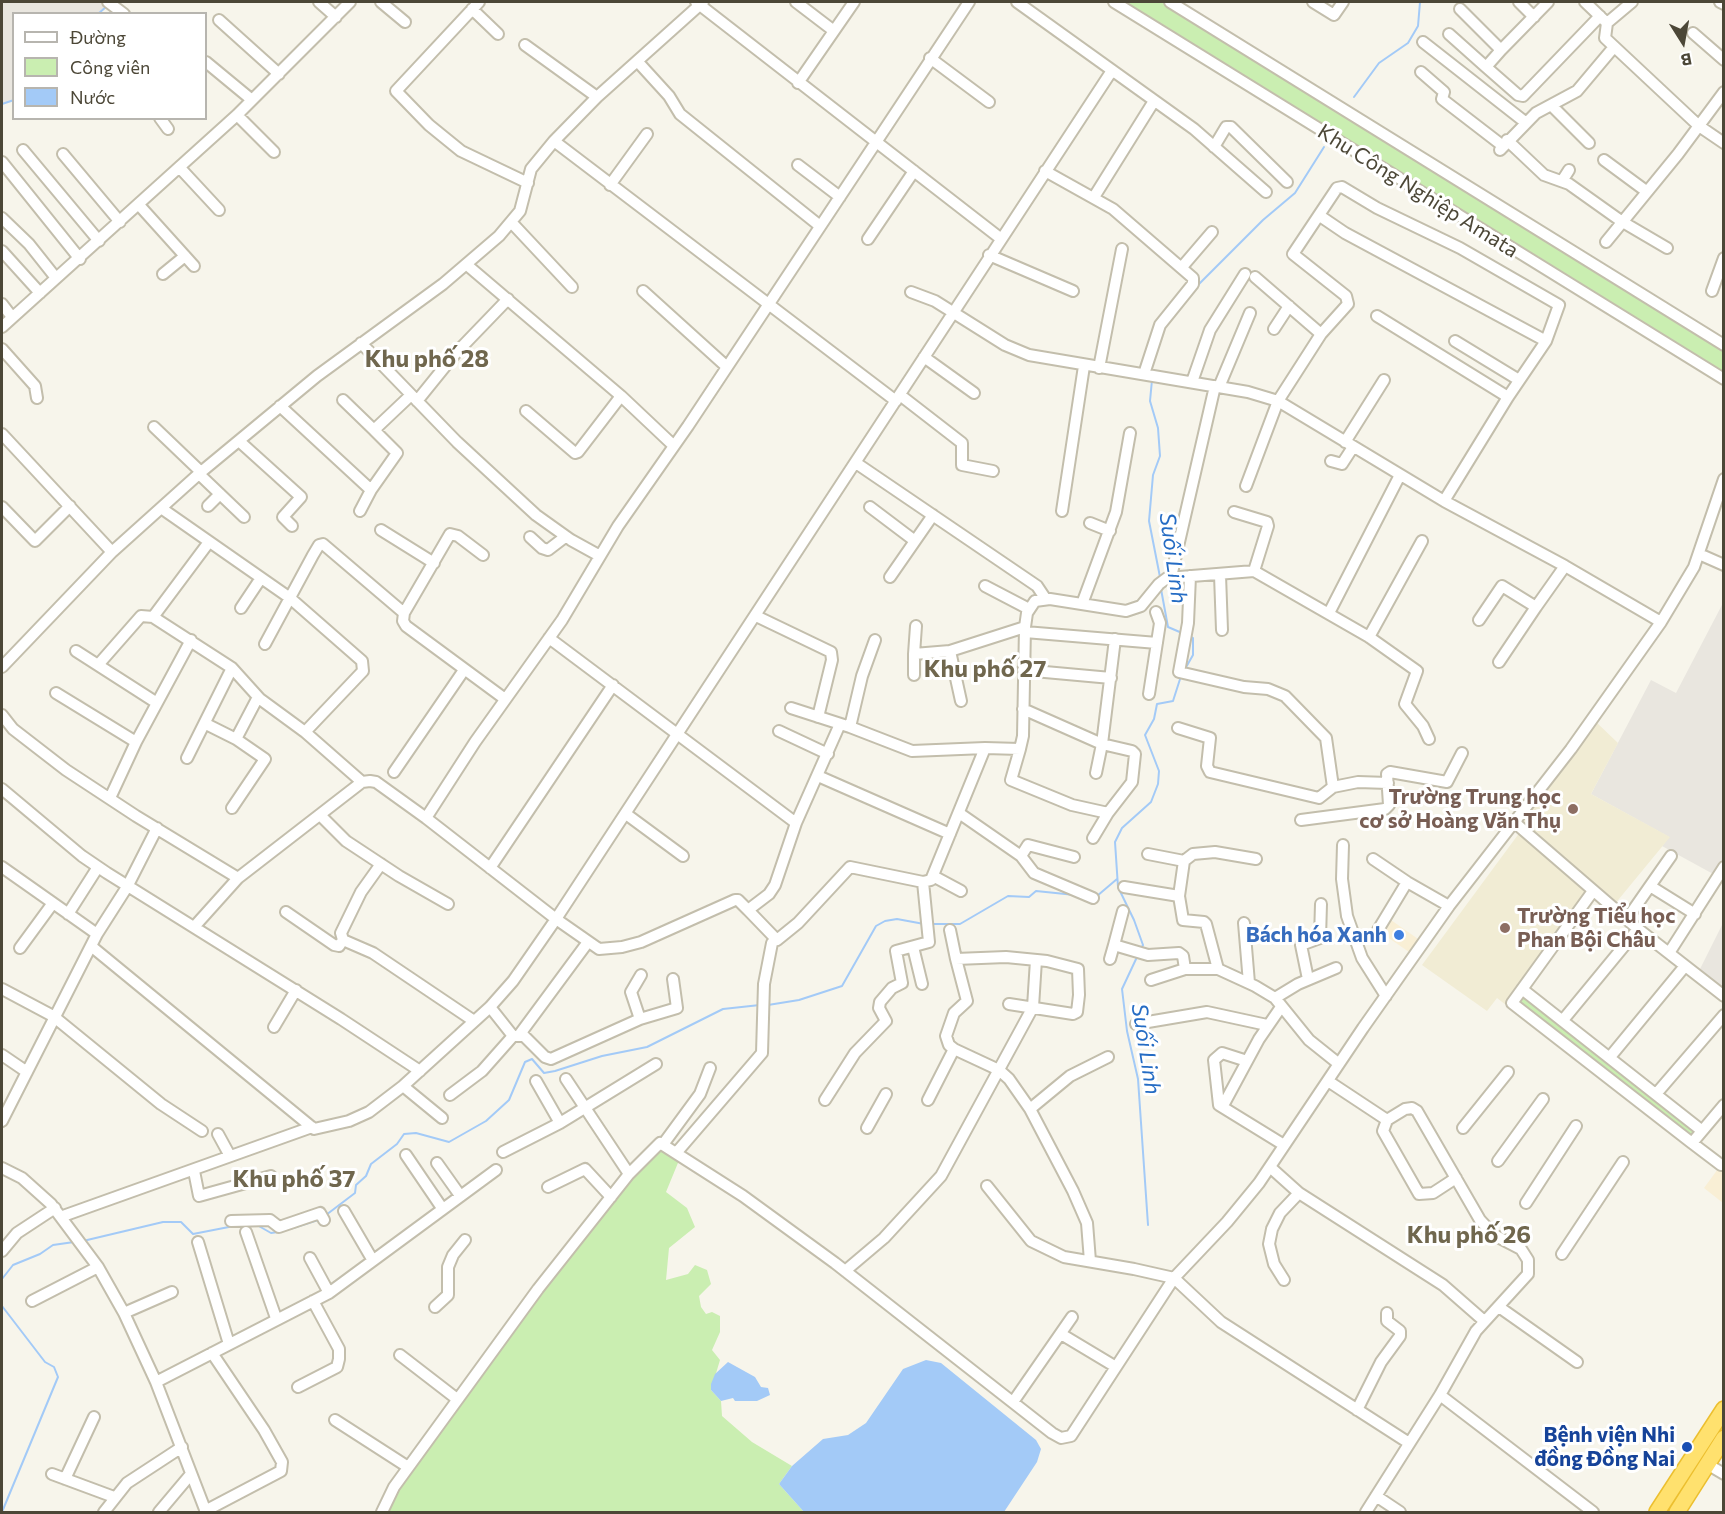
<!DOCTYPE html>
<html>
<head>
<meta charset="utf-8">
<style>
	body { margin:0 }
	#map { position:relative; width:1725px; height:1514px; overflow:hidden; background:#f7f5eb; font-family:Commissioner,sans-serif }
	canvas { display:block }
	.frame { position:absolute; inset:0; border:3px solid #4c4737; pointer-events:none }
	.legend { position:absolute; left:12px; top:12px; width:195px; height:108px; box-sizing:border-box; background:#fff; border:2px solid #b7b5af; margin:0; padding:8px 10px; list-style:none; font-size:18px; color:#4c4737 }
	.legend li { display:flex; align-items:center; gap:12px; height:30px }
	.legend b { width:30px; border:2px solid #b7b5af }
	.north { position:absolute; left:1653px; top:12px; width:60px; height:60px; -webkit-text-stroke:4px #fff; paint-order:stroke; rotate:169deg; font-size:16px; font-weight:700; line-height:24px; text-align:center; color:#4c4737 }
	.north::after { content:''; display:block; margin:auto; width:21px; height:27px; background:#4c4737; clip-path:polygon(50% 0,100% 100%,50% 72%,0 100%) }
</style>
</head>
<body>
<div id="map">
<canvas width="1725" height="1514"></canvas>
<div class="frame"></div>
<ul class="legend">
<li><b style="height:8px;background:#fff"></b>Đường</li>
<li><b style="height:16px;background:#caeeb1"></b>Công viên</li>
<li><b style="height:16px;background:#a3caf7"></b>Nước</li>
</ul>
<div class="north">B</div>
</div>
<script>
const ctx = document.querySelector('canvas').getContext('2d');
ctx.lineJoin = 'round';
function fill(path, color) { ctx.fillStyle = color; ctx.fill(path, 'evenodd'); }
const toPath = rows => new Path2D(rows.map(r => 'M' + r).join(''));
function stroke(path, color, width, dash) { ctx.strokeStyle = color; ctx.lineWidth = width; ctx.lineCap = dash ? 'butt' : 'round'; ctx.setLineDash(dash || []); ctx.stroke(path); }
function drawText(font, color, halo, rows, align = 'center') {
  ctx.font = font + ' Commissioner,sans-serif'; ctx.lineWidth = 6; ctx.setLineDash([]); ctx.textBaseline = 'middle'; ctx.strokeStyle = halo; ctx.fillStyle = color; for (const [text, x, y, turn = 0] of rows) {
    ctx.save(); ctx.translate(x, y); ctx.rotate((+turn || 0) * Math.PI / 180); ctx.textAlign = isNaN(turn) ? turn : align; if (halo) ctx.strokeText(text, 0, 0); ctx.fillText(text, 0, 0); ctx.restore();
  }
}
const commercial = toPath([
	[1388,918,1421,941,1412,954,1380,932],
	[1723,1162,1723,1203,1704,1188]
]);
const industrial = toPath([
	[2,2,113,2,98,13,14,14,13,100,2,104],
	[1723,603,1724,859,1715,875,1662,846,1669,837,1591,794,1651,680,1676,693],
	[1723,923,1723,992,1698,973]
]);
const education = toPath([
	[1595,721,1618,743,1591,794,1670,837,1614,905,1518,822],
	[1520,832,1589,892,1506,1005,1497,998,1487,1011,1422,965]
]);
const green = toPath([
	[1123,2,1161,2,1461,187,1723,350,1723,373],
	[1522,993,1697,1131,1692,1138,1516,1003],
	[660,1145,680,1158,666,1192,687,1208,695,1227,669,1248,666,1280,688,1274,695,1265,707,1270,711,1284,699,1296,701,1307,706,1314,712,1312,720,1316,720,1332,712,1350,720,1360,711,1390,721,1401,722,1416,752,1442,792,1466,779,1484,804,1512,385,1512,396,1488,460,1401,613,1199]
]);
const water = toPath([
	[926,1360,941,1363,1036,1440,1041,1449,1037,1462,1004,1512,804,1512,779,1484,792,1466,823,1439,848,1435,866,1423,903,1369],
	[728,1362,755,1377,761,1387,768,1388,770,1395,757,1401,735,1401,733,1398,721,1401,711,1390,711,1384,715,1374]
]);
const stream = toPath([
	[98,14,107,6],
	[1354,97,1379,63,1408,43,1418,26,1420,2],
	[2,104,14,100],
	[1197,286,1263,220,1295,193,1324,147],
	[1152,380,1150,401,1158,428,1160,456,1153,475,1149,521,1160,577],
	[1161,589,1168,627,1182,633],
	[1185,669,1193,655,1193,638,1190,636],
	[1097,896,1117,879],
	[929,924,960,924,1008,896,1029,897,1036,891,1075,895],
	[1141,949,1143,945,1134,920,1118,887,1115,842,1122,828,1151,802,1158,784,1159,771,1145,735,1154,719,1157,704,1173,701,1181,676],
	[1137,957,1122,989,1127,1031,1138,1079,1148,1225],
	[768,1005,799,1000,842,986,876,926,885,921,897,919,924,924],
	[326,1215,355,1193,356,1185,366,1176,371,1164,397,1144,404,1134,416,1133,449,1142,486,1121,509,1100,525,1062,532,1059,544,1073,555,1071,602,1056,647,1047,723,1009,760,1005],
	[257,1225,271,1233,278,1232],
	[290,1229,318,1220],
	[83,1241,163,1222,181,1222,193,1234,234,1226],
	[2,1279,13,1265,40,1254,53,1245,74,1242],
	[2,1306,45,1362,54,1367,58,1377,2,1512]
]);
const minor = toPath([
	[108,2,124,14],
	[319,2,336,17],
	[381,2,405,22],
	[479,2,396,91,429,125,461,151,528,183],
	[696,2,1000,238],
	[796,2,834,31],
	[1017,2,1194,129,1266,192],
	[1114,2,1724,379],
	[1170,2,1724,345],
	[1313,2,1334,15,1343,2],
	[1519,2,1534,17],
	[1585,2,1607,23,1605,38,1699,126,1724,143],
	[1720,2,1724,4],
	[472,9,498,34],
	[1460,9,1501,50,1548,2],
	[219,20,279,74],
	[1607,23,1632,2],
	[1693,33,1724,60],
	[1449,34,1486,67],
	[1423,42,1525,122],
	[525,45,597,97],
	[1501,50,1486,67,1518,95,1523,96,1600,16],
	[930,58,989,102],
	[206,62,252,100],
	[638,62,669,96,680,114,820,226],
	[1421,72,1444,92,1442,99,1503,146],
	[798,83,854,2],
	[1551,105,1589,143],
	[237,115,274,152],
	[160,118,168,129],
	[1507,140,1544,175,1569,184,1621,221,1667,248],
	[554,141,896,401],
	[1214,147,1226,127,1231,127,1287,182],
	[23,150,99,241],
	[1500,150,1536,113,1577,91,1614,47],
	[63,154,120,222],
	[1604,160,1646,191],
	[2,162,80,259],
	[798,165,840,197],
	[180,168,219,210],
	[1045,171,1113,209,1193,278,1193,284,1160,325,1144,374],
	[1562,181,1569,170],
	[610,185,647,134],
	[1094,197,1154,101],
	[139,205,194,266],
	[1320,216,1345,233,1546,341],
	[2,218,29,244,56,278],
	[512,223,572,287],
	[868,239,914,171],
	[1606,242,1678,154,1724,92],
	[2,251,40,293],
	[989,255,1073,291],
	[467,265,621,396,674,446],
	[1182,267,1212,232],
	[163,274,185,256],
	[1255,277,1321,334],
	[643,291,727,367],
	[1712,291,1724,258],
	[2,304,12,317],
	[1377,316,1508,397],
	[2,327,237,115,350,2],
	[1274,329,1289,306],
	[1455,341,1519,380],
	[361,343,457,442,536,515,571,540,600,556],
	[2,349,35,386,37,398],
	[924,357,974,393],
	[1099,368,1122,249],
	[1192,382,1210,330,1245,274],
	[1219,387,1250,313],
	[900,395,962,443,962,465,993,471],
	[343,400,374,430],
	[417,401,455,354,508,299],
	[280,406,371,490],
	[526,411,575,453,578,452,621,396],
	[154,427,201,472],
	[2,434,112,552],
	[239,441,301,497,283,517,292,526],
	[1345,442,1384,380],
	[1331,461,1342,464,1353,447],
	[856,463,1037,586,1045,598],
	[199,474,244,517],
	[1246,486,1278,401,1321,334,1348,304,1346,296,1293,254,1337,188,1342,187,1377,208,1460,248,1559,305,1546,341,1508,397,1444,501],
	[208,506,220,494],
	[2,507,35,541,70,506],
	[870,507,915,541],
	[161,508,290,598,362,661,363,671,305,732],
	[360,511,371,490,397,453,374,430,411,395],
	[1062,511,1084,366],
	[1234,512,1267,522,1268,526,1254,571],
	[1090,523,1110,531],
	[381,530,434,563],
	[530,537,542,548,548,550,565,537],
	[1699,554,1724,565],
	[1220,575,1222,630],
	[1190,576,1188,623,1179,672,1244,687,1268,689,1285,696,1326,738,1333,787],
	[890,577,933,515],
	[1171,577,1215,386],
	[985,586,1029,609],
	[1082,604,1116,512,1130,433],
	[241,608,261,578],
	[404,613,450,534,458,536,483,555],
	[1329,613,1400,475],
	[756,616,831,652,832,660,818,717],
	[153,617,209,542],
	[1479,620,1502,586,1536,607,1565,566],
	[1661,622,1694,567,1724,479],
	[1025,632,1157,643],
	[1369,637,1422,541],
	[549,638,796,823],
	[265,644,313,555,319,545,323,544,404,613,403,621,406,626,505,699],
	[76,651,157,703],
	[914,654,916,626],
	[1499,662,1536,607],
	[98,665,141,616,153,617,232,668,260,699,305,732,362,782],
	[2,667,112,552,201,472,317,376,443,284,499,236,520,211,531,169,554,141,597,97,703,2],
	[1023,670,1111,678],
	[914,675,914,654,950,651],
	[56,693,136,742],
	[1149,694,1160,623,1156,612],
	[961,701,950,651,1025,627],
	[791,708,850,727,912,751,985,748,1020,749,1023,736,1025,627,1027,613,1035,601,1050,599,1126,611,1141,606,1159,584,1167,578,1254,571,1369,637,1417,671,1405,704,1423,726,1429,739],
	[1023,709,1102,744,1132,751,1135,754,1132,782,1108,813,1093,838],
	[2,715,13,729,66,770,136,816,238,878],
	[206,724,236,739,258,697],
	[850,727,862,676,875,640],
	[1178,728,1210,738,1207,766,1210,772,1319,798,1333,787,1358,782,1388,783],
	[779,731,828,754],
	[1020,749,1011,780,1072,805,1108,813],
	[187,758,232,668],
	[394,772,464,670],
	[1096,773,1102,744,1115,639],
	[818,776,950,834],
	[2,789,82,856,107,873,341,1019,420,1071],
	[110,798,136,742,191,640],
	[232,808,265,759,236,739],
	[959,813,1021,856,1028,845,1074,857],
	[626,814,683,856],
	[320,815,346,841,399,876,448,904],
	[426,818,475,742,562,620,618,526,688,426,969,2],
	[1301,820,1385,809,1389,805,1387,774,1390,772,1447,782,1462,753],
	[1514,822,1638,929,1724,996],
	[1343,845,1342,879,1347,916,1362,958,1386,996],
	[1148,854,1184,861],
	[1021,856,1034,873,1093,898],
	[1373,859,1407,882],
	[381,864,361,892,341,933,343,940,373,953,474,1021],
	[2,867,97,934],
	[490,868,613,685],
	[933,876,961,891],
	[1650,886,1671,856],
	[1124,887,1179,896,1184,861,1193,854,1215,852,1256,859],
	[1593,891,1512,1003,1692,1143,1724,1105],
	[1179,896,1183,920,1204,922,1206,924,1218,969],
	[748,910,777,940,798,923,850,867,923,882,931,880,985,748],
	[1123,911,1114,945,1148,955,1179,953,1183,956,1185,969,1218,969,1255,986,1275,998,1309,1040,1339,1064],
	[286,912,334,945,339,946,343,940],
	[68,914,98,867],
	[1627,919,1650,886,1695,914],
	[1244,923,1249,983],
	[194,927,238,878,362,782,370,781,376,782,426,818,556,919,599,949,622,947,641,942,735,900,738,900,748,910,769,894,775,885,796,823,840,724],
	[950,930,956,959],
	[1378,930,1407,882,1449,906],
	[91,946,314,1129,349,1121,369,1112,403,1086,490,1007,513,981,556,919,1111,72],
	[913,947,922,984],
	[20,948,53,903],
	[1669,953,1724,867],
	[1110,959,1114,945],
	[641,975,631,992,640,1019,677,1008,673,979],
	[1308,979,1301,945,1320,938,1321,904],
	[1151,980,1185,969],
	[2,989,53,1016,161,1104,202,1131],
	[1522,989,1701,1130],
	[1275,998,1298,984,1336,968],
	[1563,1020,1638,929],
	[1136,1024,1207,1012,1267,1025],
	[274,1027,296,990],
	[520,1034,588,942],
	[513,1036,524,1036,545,1057,551,1059,640,1019],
	[954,1049,949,1045,946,1036,954,1013,967,1001,956,959,1006,957,1047,961,1078,969,1079,995,1077,1012,1073,1014,1009,1004],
	[2,1055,27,1072],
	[1610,1057,1685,966],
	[1247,1061,1222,1053,1214,1060,1219,1105,1284,1145],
	[566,1079,629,1174],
	[536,1081,560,1123],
	[1328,1081,1387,1120,1405,1109,1412,1108,1417,1111,1480,1220,1494,1235,1521,1249,1528,1260,1528,1274,1476,1331,1440,1395,1366,1512],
	[403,1086,442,1118],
	[1656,1094,1724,1015],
	[450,1095,482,1071,513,1036,490,1007],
	[825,1100,855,1053,886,1021,879,1008,880,1002,892,988,902,983,896,951,929,942,923,882],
	[928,1100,954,1049,999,1070,1009,1079,1030,1109,1073,1191,1087,1223,1090,1261],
	[1219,1105,1225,1102,1259,1039,1281,1007],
	[1030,1109,1070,1076,1108,1057],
	[1387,1120,1383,1131,1419,1194,1433,1193,1456,1178],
	[2,1121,97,934,127,887,157,828],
	[867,1128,886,1094],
	[1463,1128,1508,1072],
	[218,1134,230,1156],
	[664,1143,700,1094,710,1068],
	[1692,1143,1721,1165],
	[503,1152,560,1123,656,1064],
	[677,1152,762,1053,764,984,772,943],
	[406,1155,442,1208],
	[1498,1161,1543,1099],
	[437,1163,459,1194],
	[1270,1167,1299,1193,1443,1285,1483,1320],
	[2,1168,22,1178,51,1204,98,1267,124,1313,156,1382,206,1512],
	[194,1171,199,1196,271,1176],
	[987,1186,1031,1241,1064,1257,1134,1269,1174,1278,1221,1322,1409,1443],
	[548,1187,585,1169,611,1197],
	[1526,1203,1576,1126],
	[344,1211,372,1259],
	[63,1216,312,1127],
	[231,1221,270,1220,279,1227,320,1213,324,1220],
	[246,1232,276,1318],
	[198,1242,229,1344],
	[2,1251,17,1233,55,1208],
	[1562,1254,1623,1162],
	[310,1258,329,1293],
	[845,1271,884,1238,941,1176,1033,1007,1036,960],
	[1284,1280,1274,1264,1269,1244,1272,1229,1280,1213,1299,1193],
	[32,1301,98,1267],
	[435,1307,448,1295,448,1267,453,1255,465,1240],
	[1499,1307,1577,1362],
	[124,1313,172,1292],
	[1061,1334,1116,1367],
	[400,1355,457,1399],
	[156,1382,329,1293,496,1170],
	[298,1387,337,1367,339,1359,339,1349,313,1301],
	[1440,1395,1593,1512],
	[1013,1402,1072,1317],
	[1357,1410,1381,1362,1400,1336,1400,1331,1387,1321,1387,1313],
	[335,1420,408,1467],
	[1707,1464,1724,1474],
	[52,1474,114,1497],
	[65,1479,94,1417],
	[1376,1496,1400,1512],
	[205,1511,281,1471,282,1462,264,1430,212,1353],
	[104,1512,127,1483,182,1447],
	[159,1512,191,1474],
	[382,1512,394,1487,538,1289,629,1174,660,1143,743,1196,835,1263,1052,1433,1061,1438,1071,1436,1174,1278,1227,1222,1259,1183,1363,1028,1449,906,1571,749,1661,622,1565,566,1444,501,1278,401,1248,392,1029,355,1005,345,935,301,911,292]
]);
const highway = toPath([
	[1657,1512,1724,1409],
	[1677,1512,1724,1438]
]);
const markers = [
	[1573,809,6,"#8d6e63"],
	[1505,928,6,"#8d6e63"],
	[1399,935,6,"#3f7fe0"],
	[1687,1447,6,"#1a4fb4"]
];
const streetNames = [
	["Khu Công Nghiệp Amata",1418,191,32]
];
const educationNames = [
	["Trường Trung học",1561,797],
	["cơ sở Hoàng Văn Thụ",1561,821],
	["Trường Tiểu học",1517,916,"left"],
	["Phan Bội Châu",1517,940,"left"]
];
const shopNames = [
	["Bách hóa Xanh",1387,935]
];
const transitNames = [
	["Bệnh viện Nhi",1675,1435],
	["đồng Đồng Nai",1675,1459]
];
const waterNames = [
	["Suối Linh",1173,558,82],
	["Suối Linh",1146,1049,81]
];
const quarterNames = [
	["Khu phố 28",427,359],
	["Khu phố 27",985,669],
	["Khu phố 37",294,1179],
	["Khu phố 26",1469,1235]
];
fill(commercial, '#f9efd5');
fill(industrial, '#e9e6df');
fill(education, '#f1ecd4');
fill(green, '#caeeb1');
fill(water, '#a3caf7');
stroke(stream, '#a3caf7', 2);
stroke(minor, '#c3beac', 14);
stroke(highway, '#ecbf2f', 18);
stroke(minor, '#fff', 10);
stroke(highway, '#ffe16e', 15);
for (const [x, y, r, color] of markers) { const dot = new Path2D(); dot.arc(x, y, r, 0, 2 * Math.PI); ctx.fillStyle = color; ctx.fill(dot); stroke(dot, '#fff', 2); }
drawText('21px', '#4c4737', '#fff', streetNames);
drawText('bold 21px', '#785e54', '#fff', educationNames, 'right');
drawText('bold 21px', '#366cbe', '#fff', shopNames, 'right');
drawText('bold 21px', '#164399', '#fff', transitNames, 'right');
drawText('italic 22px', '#256cc4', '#fff', waterNames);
drawText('bold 24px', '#70674e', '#fff', quarterNames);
</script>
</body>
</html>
